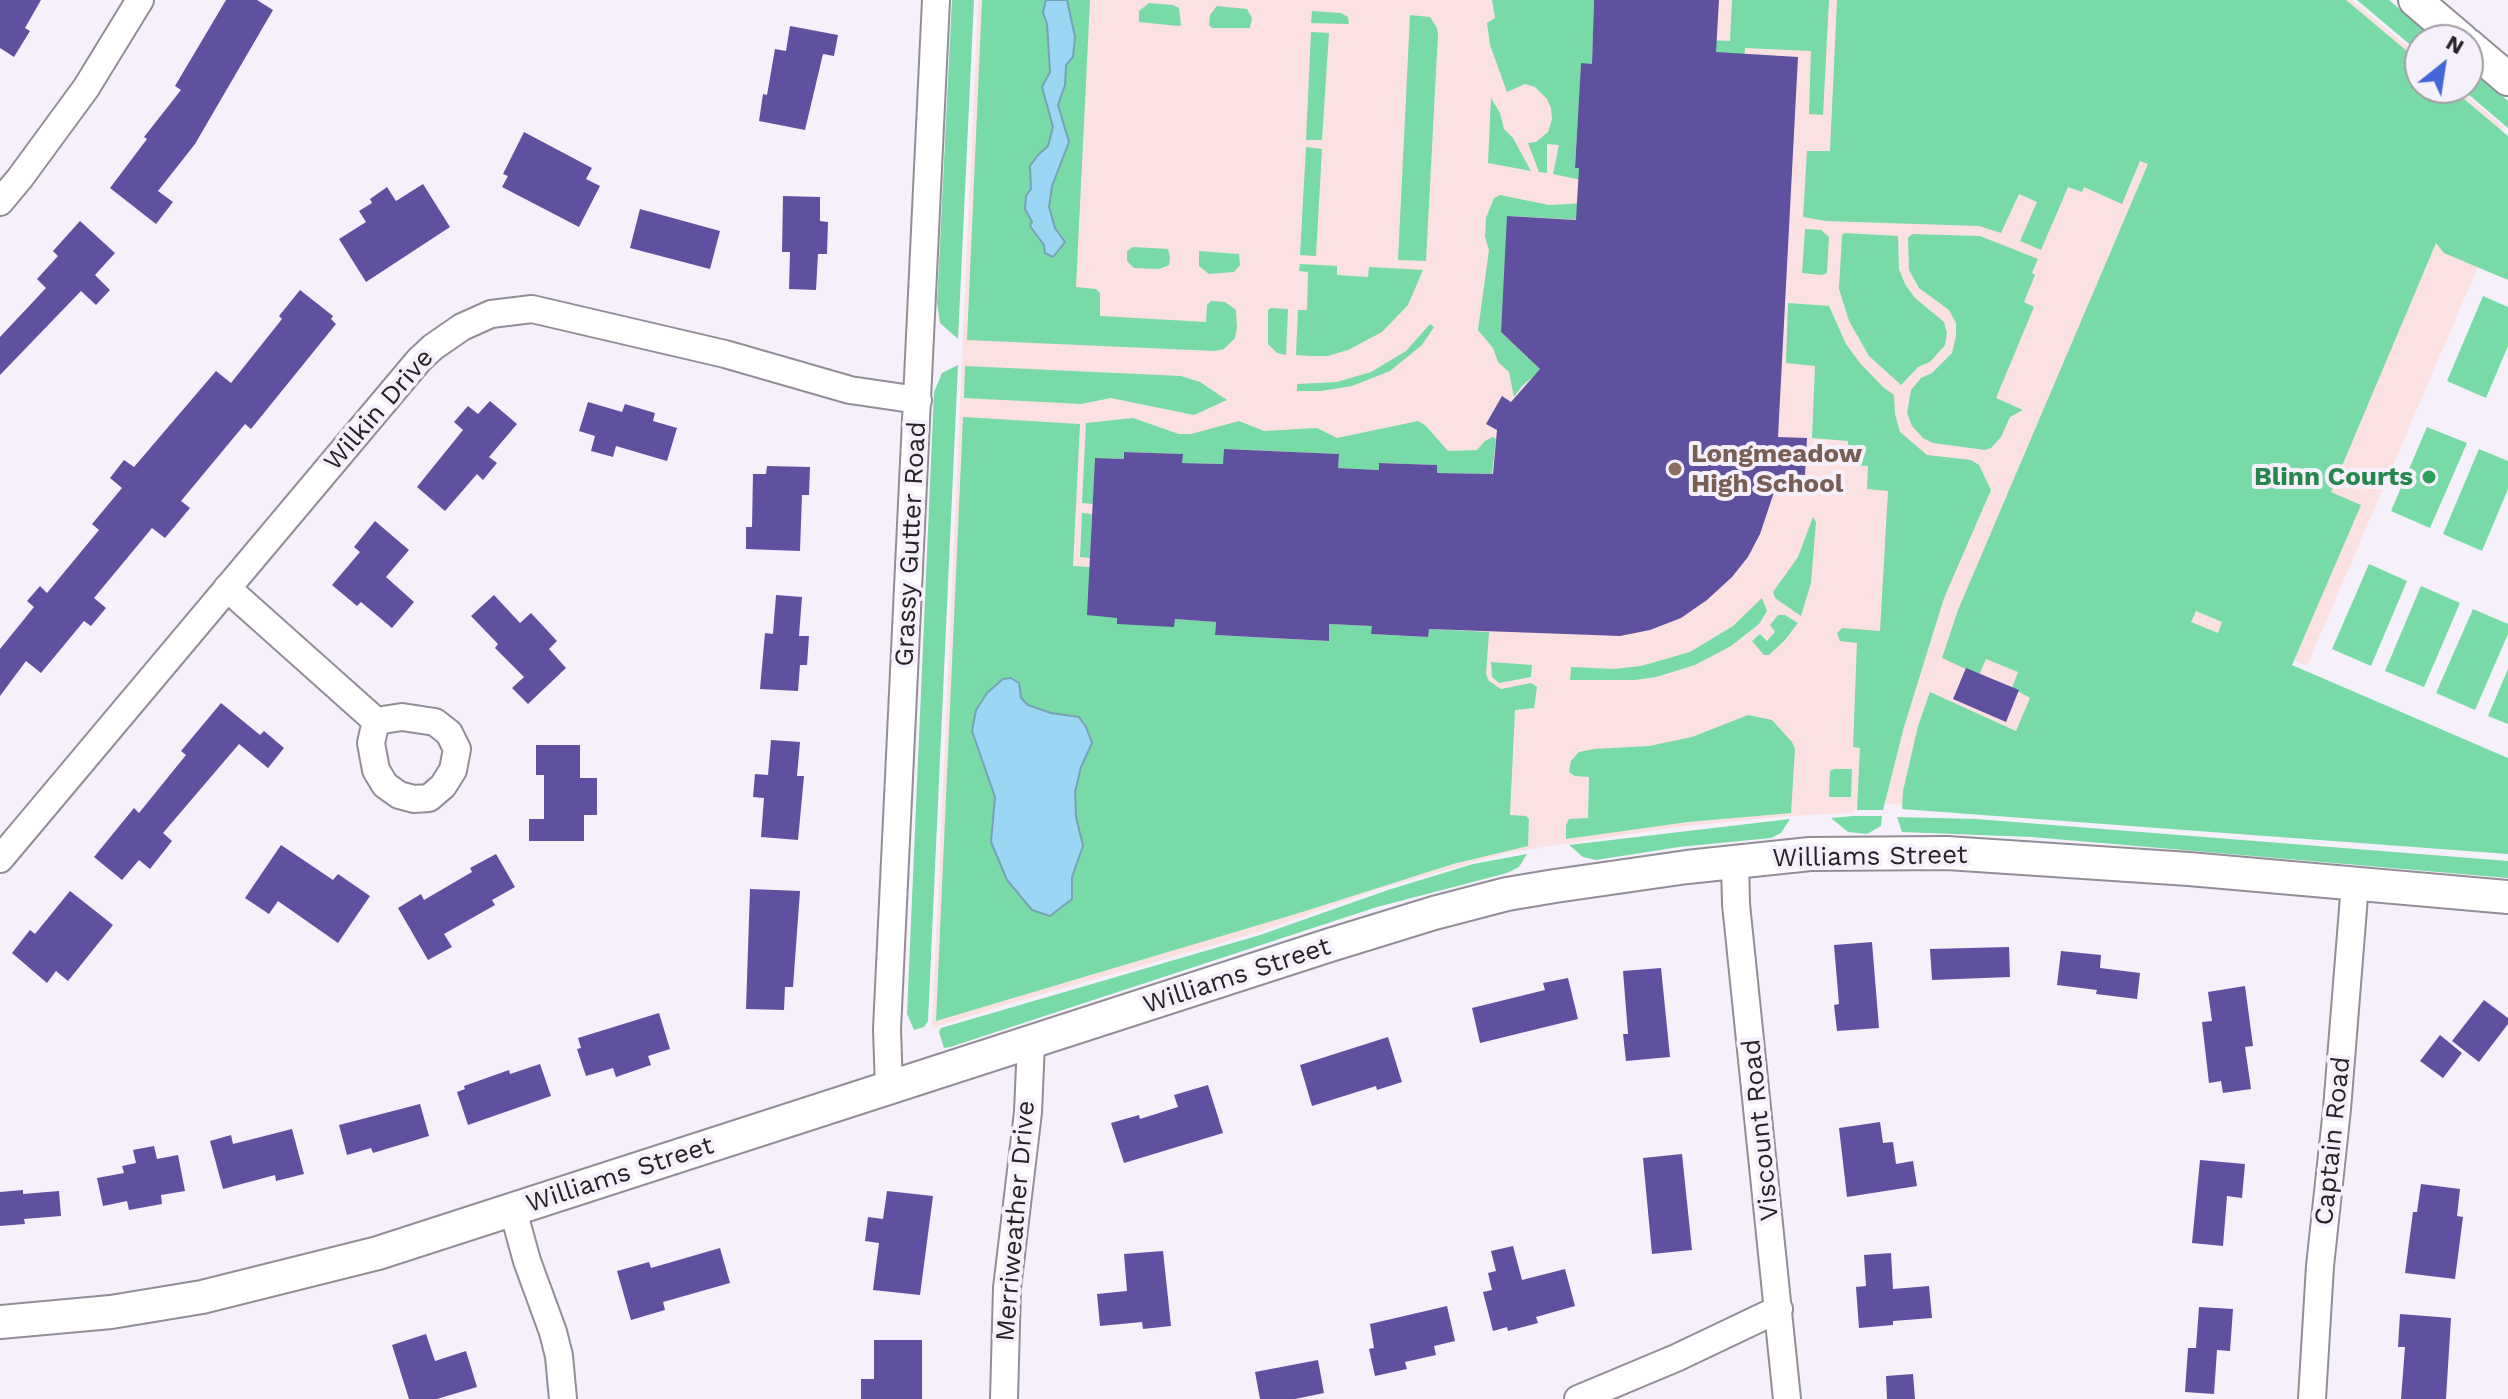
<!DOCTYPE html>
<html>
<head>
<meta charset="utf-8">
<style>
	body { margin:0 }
	#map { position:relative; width:2508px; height:1399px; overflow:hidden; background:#f6f0fa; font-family:"Work Sans",sans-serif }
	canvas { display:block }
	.north { position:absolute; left:2404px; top:24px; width:80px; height:80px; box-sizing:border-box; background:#f6f0fa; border:2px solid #a29ea5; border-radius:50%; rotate:30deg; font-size:22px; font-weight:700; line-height:32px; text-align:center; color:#252326 }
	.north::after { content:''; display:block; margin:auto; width:28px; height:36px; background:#4267d9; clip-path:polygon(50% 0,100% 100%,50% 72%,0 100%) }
</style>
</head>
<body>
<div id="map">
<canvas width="2508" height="1399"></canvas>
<div class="north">N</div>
</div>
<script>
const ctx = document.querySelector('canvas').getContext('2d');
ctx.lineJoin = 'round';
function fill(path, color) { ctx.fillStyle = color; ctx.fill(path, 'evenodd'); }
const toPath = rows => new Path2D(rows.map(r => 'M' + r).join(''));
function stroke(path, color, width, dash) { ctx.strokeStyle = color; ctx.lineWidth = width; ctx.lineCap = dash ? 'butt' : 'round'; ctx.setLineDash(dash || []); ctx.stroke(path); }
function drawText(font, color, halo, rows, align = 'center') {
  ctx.font = font + ' "Work Sans",sans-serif'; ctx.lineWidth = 8; ctx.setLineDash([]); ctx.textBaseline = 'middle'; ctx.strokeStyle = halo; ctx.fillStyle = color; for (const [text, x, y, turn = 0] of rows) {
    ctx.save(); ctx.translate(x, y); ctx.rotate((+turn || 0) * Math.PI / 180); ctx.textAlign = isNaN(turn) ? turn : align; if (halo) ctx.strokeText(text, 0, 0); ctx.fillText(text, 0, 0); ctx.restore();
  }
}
const education = toPath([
	[978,0,2352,0,2420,57,2420,88,2457,88,2504,127,2445,252,2478,267,2307,666,2277,653,1903,805,1858,802,1853,813,1790,816,1685,826,1510,852,1382,888,1259,932,1012,1003,932,1028]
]);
const green = toPath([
	[952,0,974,0,958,339,940,323,937,303],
	[982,0,1090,0,1076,287,1096,289,1100,293,1100,316,1206,322,1207,305,1211,301,1225,302,1236,310,1237,328,1235,338,1224,349,1215,351,967,340],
	[1492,0,1594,0,1592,64,1581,64,1575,167,1587,169,1586,181,1553,174,1559,145,1547,144,1547,173,1539,172,1528,143,1536,142,1548,132,1552,119,1551,108,1547,99,1535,87,1525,84,1507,92,1490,45,1487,23,1495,18],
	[1732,0,1829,0,1823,115,1809,114,1811,51,1745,48,1744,60,1704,57,1706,40,1730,41],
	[1837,0,2346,0,2420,62,2420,88,2451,88,2508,136,2508,280,2444,253,2436,243,2331,492,2361,505,2292,665,2508,758,2508,854,1902,809,1903,791,1918,726,1930,692,2016,731,2030,698,2012,688,2018,672,1986,659,1979,675,1942,658,1958,610,2148,164,2140,161,2122,204,2084,187,2082,192,2068,187,2041,250,2020,241,2037,202,2019,194,2001,233,1979,226,1826,221,1803,217,1807,151,1830,151],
	[2196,611,2222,622,2218,633,2191,622],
	[2357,0,2389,0,2436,40,2420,40,2420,53],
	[1149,3,1173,5,1179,8,1181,25,1178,26,1139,22,1139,11],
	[1217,6,1247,9,1252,18,1250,28,1212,28,1209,25,1210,15],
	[1312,11,1341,13,1348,17,1349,24,1311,23],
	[1410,15,1430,17,1437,28,1438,34,1426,261,1398,260],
	[1311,32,1329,33,1322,140,1306,140],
	[2468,67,2508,101,2508,128,2461,88,2468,88],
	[1491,98,1500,113,1504,129,1513,138,1531,171,1488,163],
	[1306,147,1322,149,1316,256,1300,255],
	[1500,195,1549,205,1586,203,1585,220,1508,216,1501,332,1541,370,1522,386,1514,397,1509,372,1498,362,1493,348,1478,330,1489,250,1485,237,1486,218,1494,198],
	[1805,229,1821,230,1829,237,1827,273,1822,275,1802,273],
	[1845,233,1898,236,1899,269,1905,284,1915,298,1944,322,1947,333,1945,345,1930,362,1918,367,1901,385,1869,356,1849,321,1839,289,1842,235],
	[1912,234,1980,236,2038,259,2032,273,2035,275,2024,302,2034,307,1996,398,2023,410,2010,417,2001,437,1991,448,1985,450,1933,443,1923,438,1912,426,1907,413,1911,390,1921,378,1932,373,1952,353,1956,336,1956,323,1949,310,1919,288,1909,270,1908,238],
	[1133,247,1168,249,1170,257,1169,265,1159,269,1134,268,1127,261,1127,251],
	[1199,251,1239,254,1240,265,1234,272,1209,274,1199,266],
	[1300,264,1337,266,1337,275,1368,277,1369,267,1423,270,1408,305,1382,332,1348,350,1328,356,1310,356,1296,355,1298,310,1307,310,1308,272,1299,271],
	[2483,296,2508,307,2508,346,2486,398,2447,381],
	[1788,303,1829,306,1846,344,1860,363,1883,387,1894,395,1895,414,1900,432,1927,455,1971,460,1979,465,1991,490,1944,598,1904,727,1883,810,1857,810,1860,748,1853,747,1857,643,1840,641,1837,633,1842,628,1880,631,1888,491,1867,489,1868,466,1847,465,1848,441,1812,438,1815,366,1786,363],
	[1271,308,1288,309,1286,355,1277,353,1268,344,1268,310],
	[1430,324,1434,327,1422,345,1390,371,1352,386,1321,391,1297,391,1297,384,1337,382,1371,372,1406,351],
	[958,365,928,1021,924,1027,914,1030,907,1014,934,392,942,373],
	[965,366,1181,376,1200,382,1227,400,1194,415,1111,398,1081,404,964,398],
	[963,417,1080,424,1073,566,1090,567,1117,618,1117,624,1175,619,1216,622,1215,635,1328,641,1329,624,1372,626,1372,634,1427,637,1429,629,1489,632,1486,674,1489,681,1501,689,1531,683,1537,687,1534,708,1515,710,1510,815,1526,816,1529,819,1528,846,1453,864,1299,913,936,1021],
	[1133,418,1179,434,1191,434,1239,421,1264,431,1317,428,1337,438,1418,421,1426,426,1448,451,1477,450,1485,441,1493,437,1496,439,1492,474,1437,473,1436,465,1380,463,1379,470,1338,468,1338,454,1225,449,1223,464,1182,463,1182,454,1125,452,1124,459,1095,458,1093,504,1082,503,1086,423],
	[2427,427,2467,443,2430,528,2391,511],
	[2479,449,2508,461,2508,489,2482,551,2443,534],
	[1082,513,1092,514,1090,558,1080,557],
	[1813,517,1816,522,1811,583,1801,616,1775,598,1773,592,1798,557],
	[2369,564,2407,581,2371,666,2332,649],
	[2421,586,2460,603,2424,687,2385,671],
	[1762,598,1767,611,1759,624,1731,646,1695,665,1656,677,1635,680,1570,680,1571,667,1614,669,1641,666,1690,652,1733,626],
	[2473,609,2508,624,2508,634,2475,710,2436,693],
	[1778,615,1785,615,1798,623,1784,641,1769,655,1764,655,1752,641,1760,634,1767,641,1775,632,1770,625],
	[1491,662,1532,665,1531,677,1499,683,1492,677],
	[2508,669,2508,724,2488,716],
	[1748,715,1772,720,1792,742,1795,749,1791,813,1688,822,1566,839,1566,825,1569,819,1588,818,1589,777,1575,776,1569,772,1571,761,1579,752,1594,749,1649,746,1692,737],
	[1834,769,1852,769,1851,797,1829,797,1830,771],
	[1853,816,1882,816,1881,826,1867,834,1848,832,1831,818],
	[1897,817,1976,819,2508,861,2508,878,2032,837,1902,832],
	[1790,819,1781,833,1771,838,1679,847,1596,860,1583,857,1569,845],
	[1527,854,1519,867,1507,873,1377,907,950,1047,944,1048,939,1032,941,1028,1260,935,1388,890,1473,864]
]);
const water = toPath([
	[1046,0,1067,0,1075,37,1073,57,1066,65,1065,85,1058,105,1069,142,1052,186,1049,207,1055,228,1065,242,1053,257,1045,253,1044,245,1030,226,1032,222,1025,209,1026,196,1031,189,1030,166,1038,155,1048,146,1053,127,1042,87,1050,72,1047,24,1043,12,1046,0],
	[1011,678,1019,683,1021,698,1028,705,1051,713,1079,717,1086,727,1092,743,1081,767,1075,792,1076,817,1083,846,1072,877,1072,899,1050,916,1032,910,1007,880,991,842,995,797,972,731,976,710,987,693,1003,679,1011,678]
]);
const building = toPath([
	[0,0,41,0,25,28,30,31,14,57,0,48],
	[226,0,257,0,273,10,195,144,158,191,173,202,156,224,110,188,147,139,144,137,181,90,175,86],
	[1594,0,1719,0,1716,52,1798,57,1778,437,1807,438,1805,475,1780,474,1760,534,1748,557,1732,577,1707,600,1681,618,1650,630,1620,636,1429,629,1428,637,1371,634,1372,626,1329,624,1329,641,1215,635,1216,622,1175,619,1174,627,1117,624,1117,618,1087,615,1095,458,1124,459,1124,452,1183,454,1182,463,1223,464,1224,449,1339,454,1338,468,1379,470,1379,463,1437,465,1437,473,1493,474,1497,430,1486,424,1502,396,1511,402,1540,369,1501,332,1507,216,1576,220,1579,168,1575,168,1581,63,1592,64],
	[790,26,838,35,834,56,823,54,805,130,759,121,763,94,767,95,775,49,786,51],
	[524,132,592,168,586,179,600,186,579,227,502,187,508,176,503,174],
	[423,184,450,227,366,282,339,239,366,222,359,211,372,203,370,199,387,187,396,201],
	[783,196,820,197,820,221,828,222,827,254,818,254,816,290,789,289,790,252,782,252],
	[640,209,720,231,710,269,630,248],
	[80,221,115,253,95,275,110,290,96,305,81,291,0,375,0,337,46,288,37,279,58,256,53,251],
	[300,290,333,316,331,319,336,324,251,429,245,424,181,501,190,508,165,538,152,528,94,598,106,608,91,626,84,621,41,673,26,661,0,696,0,649,34,607,27,601,40,586,47,593,99,530,92,524,122,488,110,478,124,460,134,467,216,371,231,383,282,319,279,316],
	[490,401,517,424,489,457,497,463,483,480,477,474,445,511,417,487,463,430,454,422,468,406,478,414],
	[588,402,622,412,625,404,655,413,653,421,677,428,667,461,616,446,613,457,591,451,595,436,579,431],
	[767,466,810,467,809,495,802,495,800,551,746,549,746,527,752,527,753,474,766,474],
	[375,521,409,550,386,577,414,602,392,628,361,602,357,606,332,585,360,552,354,547],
	[494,595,520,623,531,613,557,641,549,649,566,668,528,704,512,688,524,677,495,648,498,644,471,616],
	[776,595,802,597,799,636,809,636,807,665,800,665,798,691,760,689,765,633,773,634],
	[1966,668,2019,690,2006,722,1953,699],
	[221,703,260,735,264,731,284,748,268,768,239,744,163,833,172,841,150,869,139,860,122,880,94,857,134,808,139,813,186,755,181,751],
	[771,740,800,742,797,776,804,776,798,840,761,837,764,798,753,797,755,774,768,775],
	[536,745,580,745,580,778,597,778,597,815,584,815,584,841,529,841,529,819,544,819,544,775,536,775],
	[281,845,333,880,338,874,370,896,338,943,278,901,269,914,245,898],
	[496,854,515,887,492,900,495,905,444,934,452,947,428,960,398,908,421,894,424,900,472,872,470,868],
	[750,889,800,891,793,987,785,987,784,1010,746,1009],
	[70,891,113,925,68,981,56,971,47,983,12,953,30,930,35,934],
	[1872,942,1879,1028,1837,1031,1834,1005,1839,1004,1834,945],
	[2009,947,2010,977,1932,980,1930,949],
	[2061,951,2101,955,2100,968,2140,973,2137,999,2096,994,2097,990,2057,985],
	[1661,968,1670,1057,1626,1061,1623,1034,1628,1034,1623,971],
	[1568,978,1578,1019,1480,1043,1472,1008,1545,990,1543,983],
	[2245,986,2253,1046,2245,1047,2251,1089,2223,1093,2221,1081,2209,1083,2202,1022,2212,1021,2208,992],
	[2484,1000,2508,1018,2508,1024,2479,1062,2452,1041],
	[659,1013,670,1049,648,1056,651,1065,616,1077,613,1068,586,1076,577,1049,581,1048,578,1038],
	[2440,1035,2462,1053,2443,1078,2420,1061],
	[1388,1037,1402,1082,1377,1090,1376,1086,1312,1106,1300,1065],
	[540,1064,551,1096,468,1125,457,1092,465,1089,464,1086,509,1070,510,1074],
	[1208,1085,1223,1133,1124,1163,1111,1123,1139,1115,1140,1119,1178,1107,1174,1095],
	[420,1104,429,1136,373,1153,371,1148,347,1155,339,1125],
	[1880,1122,1883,1143,1893,1142,1896,1164,1913,1161,1917,1186,1847,1197,1839,1128],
	[292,1129,304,1174,276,1181,275,1175,223,1189,210,1141,231,1135,233,1144],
	[154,1146,157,1159,178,1155,185,1191,161,1195,162,1204,129,1210,127,1201,103,1206,97,1178,124,1173,122,1166,136,1163,133,1150],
	[1682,1154,1692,1250,1652,1254,1643,1158],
	[2200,1160,2245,1164,2242,1198,2227,1196,2223,1246,2192,1243],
	[2421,1184,2460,1189,2457,1216,2463,1217,2455,1279,2405,1273,2413,1212,2417,1212],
	[23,1190,23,1194,59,1191,61,1216,24,1219,25,1224,0,1226,0,1192],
	[887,1191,933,1196,920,1295,873,1290,879,1243,865,1241,868,1217,883,1219],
	[1513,1246,1522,1280,1565,1269,1575,1306,1536,1317,1538,1323,1508,1331,1507,1327,1493,1331,1483,1292,1492,1290,1488,1273,1496,1271,1491,1251],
	[720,1248,730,1283,663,1302,665,1310,631,1320,617,1271,649,1262,651,1268],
	[1163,1251,1171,1326,1143,1329,1142,1322,1100,1326,1097,1294,1127,1291,1124,1254],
	[1891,1253,1893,1289,1929,1286,1932,1318,1893,1321,1893,1325,1859,1328,1856,1287,1866,1286,1864,1255],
	[1447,1306,1455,1341,1434,1346,1436,1355,1405,1362,1407,1369,1375,1376,1369,1349,1374,1348,1370,1324],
	[2199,1307,2233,1309,2230,1351,2217,1350,2214,1394,2185,1392,2188,1348,2196,1348],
	[2400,1314,2451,1318,2446,1399,2401,1399,2405,1347,2398,1347],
	[426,1334,435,1361,466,1351,477,1387,437,1399,409,1399,392,1345],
	[874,1340,922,1340,922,1399,861,1399,861,1379,874,1379],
	[1318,1360,1324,1393,1295,1399,1260,1399,1255,1372],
	[1913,1374,1915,1399,1887,1399,1886,1376]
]);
const minor = toPath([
	[0,202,20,178,86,88,140,0],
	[227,588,376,721,371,743,376,770,385,785,399,795,414,799,429,798,443,786,453,770,457,749,449,733,435,722,402,717,376,721],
	[0,859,419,360,433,347,462,327,491,314,532,309,725,354,850,390,918,400],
	[1735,862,1736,904,1787,1399],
	[889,1088,887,1029,936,0],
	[513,1210,527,1261,553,1332,559,1356,563,1399],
	[1004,1399,1007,1288,1028,1112,1031,1043],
	[1578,1399,1676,1358,1779,1309],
	[2312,1399,2320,1266,2337,1109,2355,884]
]);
const major = toPath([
	[2415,0,2462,40],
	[2468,45,2508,79],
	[0,1322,111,1312,202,1297,378,1253,1330,945,1434,913,1507,894,1555,886,1687,867,1810,854,1947,853,2189,869,2508,897]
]);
const markers = [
	[1675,469,8,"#8d6e63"],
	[2429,477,8,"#2e9e5b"]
];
const streetNames = [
	["Wilkin Drive",379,410,-49],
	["Grassy Gutter Road",911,544,-87],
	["Williams Street",1870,857,-1],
	["Williams Street",1237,976,-18],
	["Viscount Road",1761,1130,-96],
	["Captain Road",2333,1141,-84],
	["Williams Street",620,1175,-18],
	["Merriweather Drive",1016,1221,-85]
];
const educationNames = [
	["Longmeadow",1691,454],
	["High School",1691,484]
];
const leisureNames = [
	["Blinn Courts",2413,477]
];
fill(education, '#fce1e3');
fill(green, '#78daa7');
fill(water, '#9bd7f4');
stroke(water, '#78a1b6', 2);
fill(building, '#6051a0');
stroke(minor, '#928d96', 30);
stroke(major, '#928d96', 36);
stroke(minor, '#fff', 26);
stroke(major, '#fff', 32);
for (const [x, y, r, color] of markers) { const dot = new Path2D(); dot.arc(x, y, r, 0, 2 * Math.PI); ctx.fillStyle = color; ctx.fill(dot); stroke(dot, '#f6f0fa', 3); }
drawText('26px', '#252326', '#f6f0fa', streetNames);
drawText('bold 26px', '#785e54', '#f6f0fa', educationNames, 'left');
drawText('bold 26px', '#27864d', '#f6f0fa', leisureNames, 'right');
</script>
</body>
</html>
